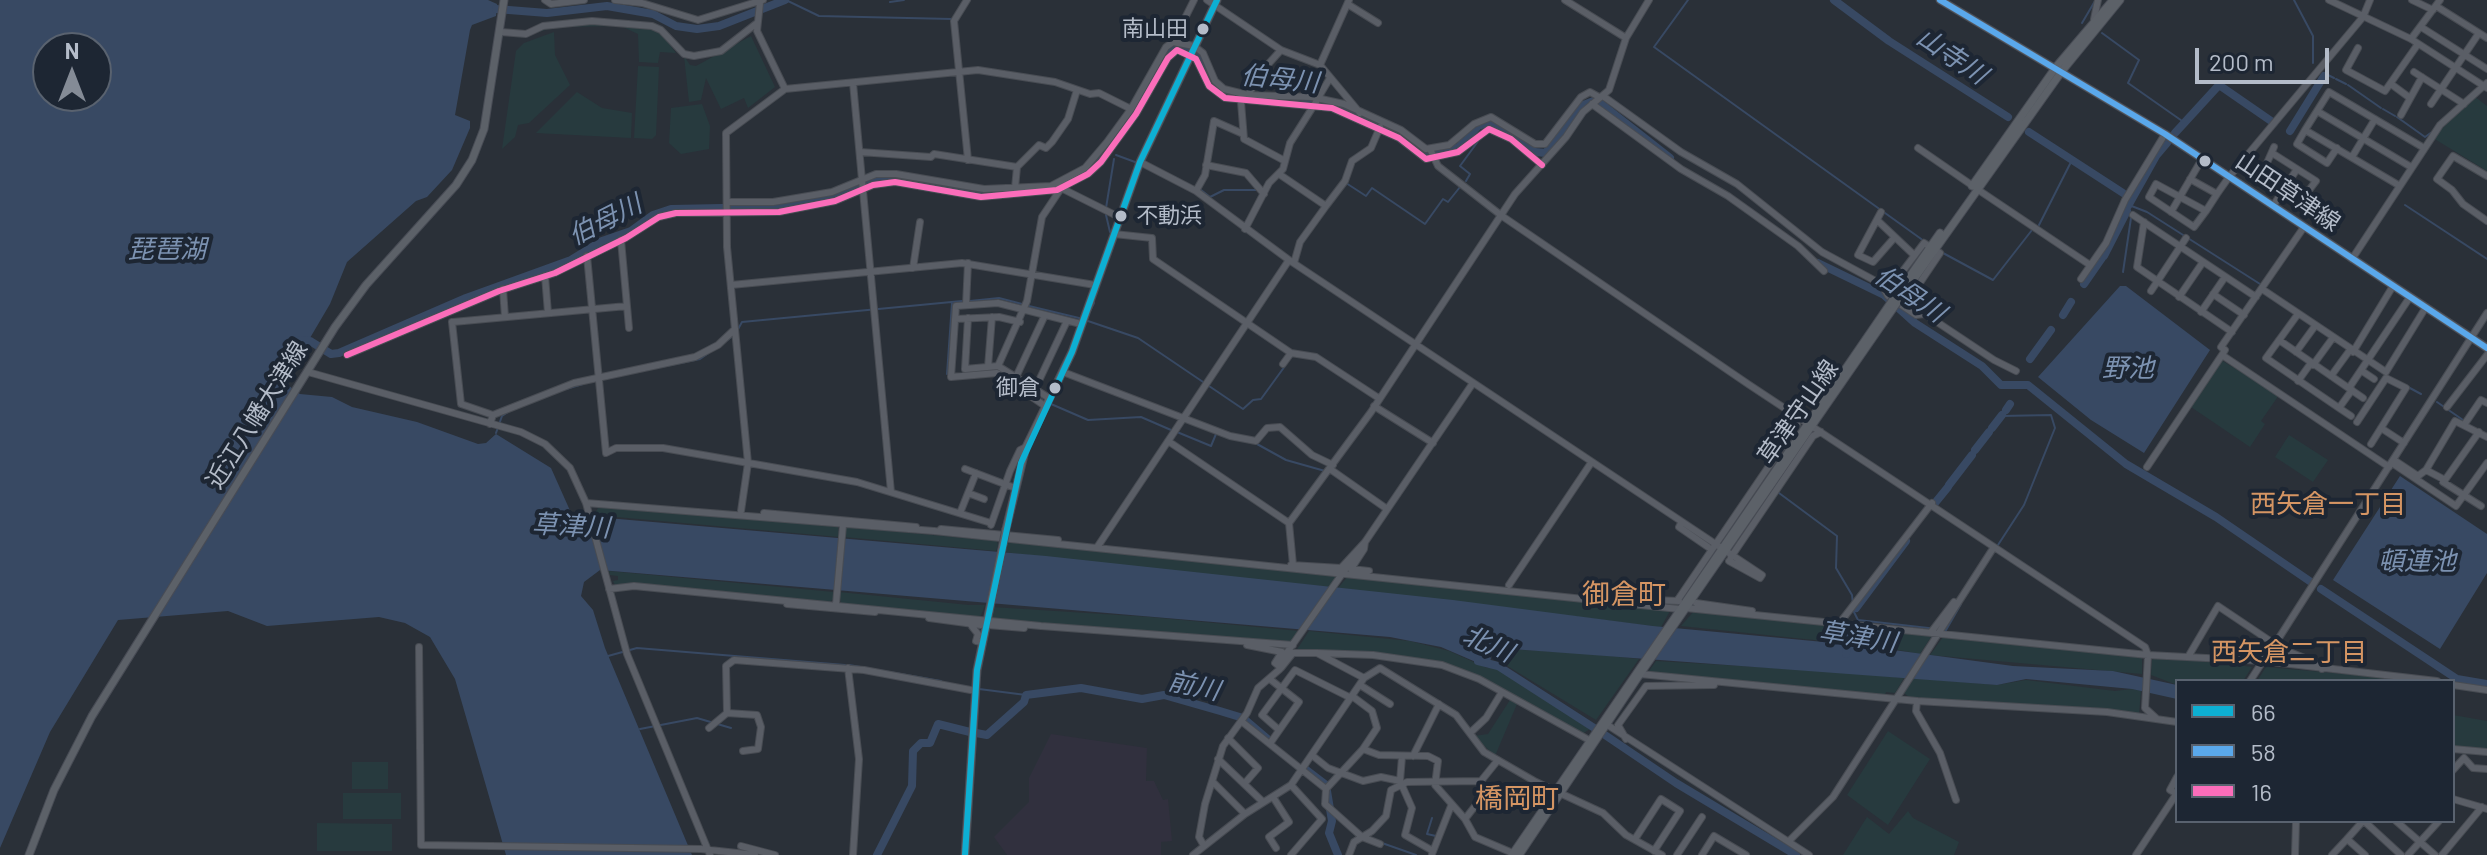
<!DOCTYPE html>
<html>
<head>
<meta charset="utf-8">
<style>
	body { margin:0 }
	#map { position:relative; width:2487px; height:855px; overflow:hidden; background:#2a3038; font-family:Barlow,sans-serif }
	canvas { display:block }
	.legend { position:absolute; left:2175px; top:679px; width:280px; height:144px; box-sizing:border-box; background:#1d2633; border:2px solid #59626f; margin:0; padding:10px 14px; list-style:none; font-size:24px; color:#b4bcc9 }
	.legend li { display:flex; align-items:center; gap:16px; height:40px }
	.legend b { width:40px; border:2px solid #59626f }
	.north { position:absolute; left:32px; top:32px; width:80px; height:80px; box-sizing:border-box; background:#1d2633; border:2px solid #59626f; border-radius:50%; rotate:0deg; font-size:22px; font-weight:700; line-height:32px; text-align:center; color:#b4bcc9 }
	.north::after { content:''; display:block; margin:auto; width:28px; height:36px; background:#848b96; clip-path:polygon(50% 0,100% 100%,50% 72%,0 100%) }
	.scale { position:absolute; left:2195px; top:48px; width:134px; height:36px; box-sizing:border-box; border:4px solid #b4bcc9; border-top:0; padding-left:10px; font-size:24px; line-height:28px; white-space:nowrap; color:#b4bcc9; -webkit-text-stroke:6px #1d2633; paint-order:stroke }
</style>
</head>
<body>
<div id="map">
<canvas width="2487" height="855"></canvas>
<ul class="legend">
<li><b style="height:10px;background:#0dafd3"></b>66</li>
<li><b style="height:10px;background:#5aa8eb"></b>58</li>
<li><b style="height:10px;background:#fb6dba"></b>16</li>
</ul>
<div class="north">N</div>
<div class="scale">200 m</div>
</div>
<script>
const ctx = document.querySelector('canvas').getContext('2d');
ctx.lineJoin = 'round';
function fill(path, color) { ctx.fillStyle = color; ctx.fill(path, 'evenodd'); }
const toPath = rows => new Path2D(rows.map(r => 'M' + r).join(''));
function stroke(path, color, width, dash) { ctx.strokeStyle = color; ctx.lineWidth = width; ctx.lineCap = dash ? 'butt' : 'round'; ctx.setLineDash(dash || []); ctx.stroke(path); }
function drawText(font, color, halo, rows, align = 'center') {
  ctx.font = font + ' Barlow,"Noto Sans JP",sans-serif'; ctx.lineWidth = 8; ctx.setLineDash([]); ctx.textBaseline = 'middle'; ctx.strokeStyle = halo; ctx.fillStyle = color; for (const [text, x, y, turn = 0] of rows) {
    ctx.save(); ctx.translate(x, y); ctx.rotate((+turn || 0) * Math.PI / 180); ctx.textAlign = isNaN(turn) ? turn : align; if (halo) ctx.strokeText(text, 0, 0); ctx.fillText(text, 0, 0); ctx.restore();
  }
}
const medical = toPath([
	[1051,734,1147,748,1146,781,1154,781,1163,800,1168,799,1172,841,1161,842,1161,855,1007,855,994,837,1029,802,1029,778]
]);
const green = toPath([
	[586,24,606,24,653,29,662,34,676,53,660,52,658,63,639,62,638,34,621,26,555,27,517,39,544,28],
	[554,32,555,55,570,85,529,123,518,125,515,137,502,149,516,51,524,43],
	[751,36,775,87,748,108,744,98,721,109,706,78,701,100,689,102,684,56,690,65,696,66],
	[638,66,659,67,656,135,652,139,634,138],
	[577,92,602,108,632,113,631,138,536,133],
	[2474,96,2487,106,2487,171,2433,138],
	[702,104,710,126,709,149,681,154,669,143,671,108],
	[2221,360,2279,395,2261,421,2265,424,2250,447,2191,407],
	[2289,435,2328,460,2313,482,2275,457],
	[593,506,838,526,839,537,594,515,598,508],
	[846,527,997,541,998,545,996,551,844,537],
	[1007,542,1334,574,1336,577,1330,587,1134,568,1004,552],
	[609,571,834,592,834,598,830,602,615,585,613,581,618,580,618,576,610,575],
	[1349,575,1671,609,1670,611,1661,627,1338,588],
	[839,592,969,605,985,605,980,618,841,603],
	[992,607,1150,617,1299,631,1291,642,1226,638,992,619],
	[1694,611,1929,635,1931,637,1920,654,1851,641,1849,635,1856,633,1850,631,1839,631,1845,637,1833,642,1681,626],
	[1309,631,1410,641,1449,651,1487,668,1494,666,1590,729,1582,734,1445,664,1403,656,1296,651],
	[1943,637,2142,657,2142,674,1930,655],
	[1504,649,1581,653,1639,659,1596,720,1504,664,1509,652],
	[2156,657,2205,660,2252,667,2243,681,2177,681,2177,685,2151,675,2152,660],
	[1656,661,1844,672,1904,678,1895,693,1886,692,1885,695,1647,674],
	[2266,667,2424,681,2257,681],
	[1914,678,1997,685,2026,680,2115,691,2132,689,2141,691,2139,714,1909,697,1904,693],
	[1510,700,1517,704,1495,756,1474,736,1488,734],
	[2453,715,2487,721,2487,749,2453,746],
	[1888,731,1930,759,1888,825,1847,795],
	[352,762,388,762,388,789,352,789],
	[343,793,401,793,401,819,343,819],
	[1908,811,1913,818,1959,842,1954,855,1843,855,1867,817,1889,834],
	[317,823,392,824,392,851,317,851]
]);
const water = toPath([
	[0,0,488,0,497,4,496,16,472,25,470,30,455,115,470,121,470,128,452,170,427,197,416,201,347,262,330,304,287,377,289,386,300,394,332,397,352,407,417,422,478,444,486,443,496,434,551,468,572,515,1046,556,1453,600,1653,626,1856,645,2013,666,2113,671,2177,685,2177,699,2132,689,2026,679,1997,685,1498,648,1488,651,1491,659,1485,666,1441,647,1390,637,600,570,584,582,581,596,593,610,605,648,692,855,506,855,455,679,430,637,405,623,379,617,267,626,228,611,118,620,50,732,0,848],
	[48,48,96,48,96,96,48,96],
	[2120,286,2126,286,2210,350,2144,453,2091,420,2038,377],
	[2400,476,2487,534,2487,573,2440,649,2333,580]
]);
const stream = toPath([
	[786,0,819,16,952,19],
	[1688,0,1654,47,1924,241],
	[2294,0,2313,36,2313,63],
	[1835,1,1835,0],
	[890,2,904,0],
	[2082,23,2095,1],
	[2102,33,2139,60,2128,83,2185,123],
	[2328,75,2334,78],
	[2336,79,2346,84],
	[2348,85,2381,108],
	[2383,109,2395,116],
	[2397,117,2425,137,2432,132],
	[1116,155,1135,162],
	[1466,181,1470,174,1460,166,1479,140],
	[1346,183,1366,196,1372,188,1425,224,1443,199,1448,202,1460,187],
	[1201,190,1210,197,1224,190,1256,190],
	[2129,205,2147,212,2260,284],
	[2405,205,2487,259],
	[1106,208,1114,159],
	[1106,215,1110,232],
	[2039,225,2072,160],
	[1943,253,1993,280,2032,230],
	[1107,263,1113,247],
	[2123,272,2131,218],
	[970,301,999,298,1022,304],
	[1029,306,1079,318],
	[1088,315,1094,303],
	[1085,320,1138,338,1243,409,1253,400,1261,399,1285,366],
	[737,331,742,322,962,301],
	[1421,346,1439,357],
	[656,368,700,359,733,336],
	[947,374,952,303],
	[1010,378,1042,400],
	[2408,387,2421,394],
	[566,389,583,384],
	[2437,402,2463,420],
	[1051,404,1088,420,1141,417,1171,430],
	[1177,432,1211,446,1216,434],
	[496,433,502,416,508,412],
	[1257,444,1286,460,1325,471],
	[1779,493,1837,536,1836,568,1852,595,1853,604],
	[1996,548,2024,505,2055,428,2051,415,2001,416],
	[1853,610,1858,620,1946,630,1961,604],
	[608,656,637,648,845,665],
	[849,665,941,681],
	[979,689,1026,695],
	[640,729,697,718,731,728],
	[1432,818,1427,834,1436,836],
	[1382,843,1416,855]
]);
const river = toPath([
	[1834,0,1889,41,2008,117],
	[496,9,547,13,607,6,653,14,676,26,697,29,719,26,785,0],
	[1288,102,1335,105,1401,135,1420,152,1430,155,1459,147,1478,126,1487,123,1505,130,1535,152,1546,153,1581,106,1596,100,1670,158],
	[1135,108,1169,50,1178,46,1200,55,1219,89,1243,98],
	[2290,131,2324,76],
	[2029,132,2123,193],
	[2175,133,2219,85,2274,123],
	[1062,183,1091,167,1120,129],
	[2128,206,2156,156,2167,143],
	[2104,256,2127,211],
	[1818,263,1884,295,1915,323,1982,366,2001,385,2028,385,2126,464,2216,517,2311,582],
	[2084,284,2102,258],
	[2063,315,2071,302],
	[300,340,310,341,331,354,339,353,466,298,571,260,602,241,631,231,653,215,671,209,773,207,838,196,886,178,974,192,1001,192],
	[2030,359,2051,330],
	[2006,410,2010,404],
	[1992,428,2002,415],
	[1975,450,1989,432],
	[1949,485,1972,455],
	[1935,503,1948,487],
	[2321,589,2457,679,2487,684],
	[1856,608,1906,541],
	[1846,654,1847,631],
	[1478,661,1498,666,1602,733],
	[976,733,987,735,1024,702,1026,695,1081,688,1142,699,1164,695,1220,711,1243,718,1270,741],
	[1605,735,1676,783,1796,855],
	[1305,769,1326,785,1332,821,1329,833,1338,855],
	[877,855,912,786,913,751,921,743,930,743,938,724,970,732]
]);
const minor = toPath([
	[545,0,551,4,584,0],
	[615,0,642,3,698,20,763,0],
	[967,0,954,21,968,160],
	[1207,0,1281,50,1320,65,1360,113],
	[1565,0,1626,38],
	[2329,0,2411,39,2487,88],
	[2412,0,2433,10],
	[760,3,757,31,785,89],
	[1349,5,1378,23],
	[2436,6,2487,38],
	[2094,19,2098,0],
	[2421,27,2487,69],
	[501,32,526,34,543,26,592,21,652,26,661,30,684,54,694,56,721,51,757,23],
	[2411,39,2440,0],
	[1173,42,1194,46,1203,53,1215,81,1224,89,1248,95,1312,97,1344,104,1401,130,1426,149,1449,145,1474,124,1491,117,1535,144,1545,144,1581,97,1590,92,1599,97],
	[2358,48,2346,70,2385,91,2418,44],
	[1320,65,1349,0],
	[2414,72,2464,104],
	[853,83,891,492],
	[2391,84,2410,98],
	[1248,95,1262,71,1281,50],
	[1603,96,1681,152,1737,184,1822,252,1881,284,1888,296,1916,315,1924,314],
	[1318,98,1330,78],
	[1241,102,1244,139,1285,161],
	[1592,104,1681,169,1728,196,1798,246,1824,271],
	[2431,104,2479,33],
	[2317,111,2411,167],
	[2401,115,2422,77],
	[2305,130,2297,144,2327,163,2337,148],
	[1918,148,1973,186],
	[1430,149,1438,166,1502,216,1748,384,2145,647,2148,655,2145,708,2157,719],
	[860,152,931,157,934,154,1017,167],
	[2272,153,2316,181,2303,198,2263,172,2274,147],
	[2352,157,2375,119],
	[1140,162,1196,191,1289,260,1762,575,1760,578,1729,561],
	[1206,165,1246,173,1264,194],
	[1279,174,1326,206,1345,181,1352,161,1371,148,1380,127],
	[2487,176,2453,156,2437,179,2452,190,2463,204,2487,221],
	[2190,179,2217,194],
	[2400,186,2305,130,2329,92,2424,148],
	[1059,187,1119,217],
	[1015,188,1017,167,1039,145,1046,148,1052,142,1068,119,1077,90],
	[1977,189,2090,265],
	[1196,191,1205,175,1214,121,1241,133],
	[727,202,773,202,832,192,876,174,896,174,984,189,1051,186,1085,168,1107,142,1131,109,1166,47,1173,42,1194,0],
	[2273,206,2297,169],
	[2206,211,2156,184,2149,197,2194,227,2206,211,2217,194,2229,177,2363,17,2370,0],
	[1881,212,1858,255,1873,262,1895,237],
	[2171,212,2202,159],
	[2133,215,2256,297],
	[1877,220,1914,255],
	[2144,222,2137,267,2232,332],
	[1245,229,1269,183,1283,169,1290,143,1316,102],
	[1114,234,1152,238,1153,259,1291,353],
	[621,240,629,328],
	[1924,243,1940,253,1911,296,1893,284,1924,243],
	[587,256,606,453,616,448,663,448,857,482,991,523],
	[2352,259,2440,125,2487,83],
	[1294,263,1300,242,1326,206],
	[913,268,920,222],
	[545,276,548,313],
	[2081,279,2106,243,2125,200,2165,134],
	[731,285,962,263,1095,285],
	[503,289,505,317],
	[2262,289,2386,372,2426,307],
	[2151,291,2186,238],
	[2213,294,2244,315],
	[2179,297,2203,262],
	[1901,298,1994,360,2016,371],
	[966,305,968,263],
	[2201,312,2225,277],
	[2298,314,2266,358,2339,408,2352,390],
	[968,318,965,369,998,366,1049,398],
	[955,319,999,317,1020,322],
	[452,322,461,404,493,415],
	[453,322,627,306],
	[2279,340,2363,398],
	[2296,352,2315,326],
	[2353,352,2393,286],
	[347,355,499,291,555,273,626,238,659,217,676,213,779,212,835,201,873,185,895,182,981,197,1057,190,1088,174,1101,162,1136,114,1168,58,1177,50,1196,59,1209,86,1225,98,1332,108,1399,138,1426,159,1458,152,1489,129,1511,139,1542,165],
	[2222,355,2389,467],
	[1283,364,1291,353,1316,357,1377,397],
	[2313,365,2332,339],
	[998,366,1027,301,1042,217,1060,190],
	[988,367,992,317],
	[2362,371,2374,379],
	[308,372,521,432,545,444,570,468,586,503,627,654,710,855],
	[1063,372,1230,436,1256,441,1267,428,1280,427,1312,455,1333,465],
	[2331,376,2350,350],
	[1016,377,1045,315],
	[2298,381,2311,363],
	[2349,388,2410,297],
	[1035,389,1067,321],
	[1045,406,997,373,951,377,956,306,998,303,1081,324],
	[1374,406,1433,443],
	[2447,407,2487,355],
	[2339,408,2351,416],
	[2357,422,2386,378,2406,388,2371,444],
	[490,424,493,415,574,383,695,357,718,345,735,329],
	[2464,425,2481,400,2487,403],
	[2381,428,2404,443],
	[1168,441,1289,523],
	[2394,460,2418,476,2426,470,2455,421,2487,437],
	[2392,463,2456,506,2487,463],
	[2147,467,2222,355,2225,350,2221,347,2304,227],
	[965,469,1015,488],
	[1330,469,1387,509],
	[2426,470,2445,480,2479,432],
	[2443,482,2481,506],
	[968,493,984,499],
	[586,503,934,531,1679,609],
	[741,511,748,463,727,247,726,133,785,89,978,70,1055,82,1090,94,1099,93,1131,109],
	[764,513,916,527],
	[960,513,976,473],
	[1681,523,1679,527,1708,547],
	[991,525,1010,471,1020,450,1026,447],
	[941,529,1058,540],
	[1365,542,1364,549,1351,569,1369,571],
	[1363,545,1473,383],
	[1098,546,1289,260],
	[1731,557,1813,436,1821,432],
	[1291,565,1341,568,1365,542],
	[1293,565,1289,523,1371,412,1515,194,1566,137,1583,112,1609,90,1626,38,1649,0],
	[1509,585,1591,463],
	[609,589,634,586,1041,626,1293,645],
	[1626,599,1679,601],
	[1677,601,1797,425,1797,417],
	[1696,603,1752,611],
	[787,604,875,612],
	[836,604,843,525],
	[1686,608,2148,655,2264,661,2437,681],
	[929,618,981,625],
	[1842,620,1932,503],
	[970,624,978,634,976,641,982,642],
	[988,625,1024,628],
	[1932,631,1954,602],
	[2277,641,2487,313],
	[1247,645,1282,652,1275,663,1280,667],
	[419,647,421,845,701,849,755,855],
	[1317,653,1373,655,1442,665,1479,679,1589,740],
	[2188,657,2218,606,2282,649,2322,665,2322,669],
	[848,668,859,759,853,855],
	[1281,668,1293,653,1317,653,1364,678],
	[1640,674,1917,701,2107,712,2177,722],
	[2250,681,2272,647],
	[1360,685,1390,704],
	[2453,685,2487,690],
	[1352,696,1372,711,1377,728,1363,749],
	[1917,701,1916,711,1940,753,1956,800],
	[727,713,726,666,734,660,864,670,976,691],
	[1241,721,1326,789],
	[1606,724,1809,855],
	[709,728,727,713,757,715,761,727,758,749,743,751],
	[1279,730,1262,715,1295,670,1351,698],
	[1470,733,1486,718,1502,692],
	[1228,738,1258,768,1245,783],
	[1626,739,1618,725,1646,686,1714,685],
	[1271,742,1299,702,1271,680],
	[2453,749,2487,752],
	[1313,756,1328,768,1363,781,1381,777,1400,781],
	[1413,756,1439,704],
	[1402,757,1400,781,1412,808,1405,835,1433,851],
	[2464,758,2473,768,2487,769],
	[1218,759,1263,802],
	[2453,770,2464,758],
	[2177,777,2170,790,2177,794],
	[1214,783,1245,814],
	[1326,789,1363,749,1379,755,1428,756,1438,761,1435,785,1465,819,1475,837,1515,854],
	[1326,789,1325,804,1362,837,1380,844],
	[1273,797,1289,822,1269,837,1276,848],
	[2453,799,2487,809],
	[1465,819,1479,801,1481,781],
	[2363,821,2347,839,2365,855],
	[2364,821,2401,855],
	[2396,821,2435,855],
	[1635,839,1661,799,1680,811,1654,851],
	[1789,841,1833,797,1994,547],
	[1203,844,1199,837,1205,804,1223,746,1247,713,1258,688,1280,669,1279,664,1356,554],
	[741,846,775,855],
	[1432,854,1451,806],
	[1193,855,1245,814,1291,785,1364,678,1380,668,1456,715,1484,752,1536,782,1603,813,1626,835,1662,855],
	[1291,855,1322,819,1291,785],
	[1349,855,1354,842,1372,831,1386,816,1391,790,1407,782,1481,781,1498,760],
	[1677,855,1702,817],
	[1702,855,1714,836,1746,855],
	[2136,855,2177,793],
	[2295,855,2296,821],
	[2332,855,2347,839],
	[2408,855,2439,821],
	[2442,855,2482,807]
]);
const major = toPath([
	[1940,0,2165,134,2487,348],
	[1972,186,2056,67,2113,0],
	[1903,286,1940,233],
	[1907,289,2062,71,2120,0],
	[1006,529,1026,447,1072,352,1140,162,1217,0],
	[29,855,54,790,92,716,335,327,366,285,456,185,472,160,484,129,504,0],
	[965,855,977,670,1003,544],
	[1512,855,1890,304],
	[1519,855,1640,674,1894,307]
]);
const minorBridge = toPath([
	[2272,647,2277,641]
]);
const majorBridge = toPath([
	[1898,292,1903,286],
	[1903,296,1907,289],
	[1890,304,1895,296],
	[1894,307,1900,299],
	[1003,544,1006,529]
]);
const bus1 = toPath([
	[965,855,977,670,1021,463,1072,352,1140,162,1217,0]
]);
const bus2 = toPath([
	[1940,0,2165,134,2487,348]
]);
const bus3 = toPath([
	[347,355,499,291,555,273,626,238,659,217,676,213,779,212,835,201,873,185,895,182,981,197,1057,190,1088,174,1101,162,1136,114,1168,58,1177,50,1196,59,1209,86,1225,98,1332,108,1399,138,1426,159,1458,152,1489,129,1511,139,1542,165]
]);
const markers = [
	[1203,29,7,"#b4bcc9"],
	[2205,161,7,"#b4bcc9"],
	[1121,216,7,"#b4bcc9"],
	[1055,388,7,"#b4bcc9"]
];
const busNames = [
	["南山田",1188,29],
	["不動浜",1136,216,"left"],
	["御倉",1040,388]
];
const streetNames = [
	["山田草津線",2288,192,34],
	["草津守山線",1798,412,-55],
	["近江八幡大津線",257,415,-58]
];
const waterNames = [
	["山寺川",1952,56,34],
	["伯母川",1280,79,6],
	["伯母川",605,220,-27],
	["琵琶湖",167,249],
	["伯母川",1910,294,34],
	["野池",2128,368],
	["草津川",571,526,3],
	["頓連池",2417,561],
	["草津川",1858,637,9],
	["北川",1488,644,23],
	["前川",1194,686,12]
];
const neighbourhoodNames = [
	["西矢倉一丁目",2328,504],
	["西矢倉二丁目",2289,652]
];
const quarterNames = [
	["御倉町",1624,595],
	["橋岡町",1517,799]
];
fill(medical, '#31303e');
fill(green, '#273a3e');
fill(water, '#384963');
stroke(stream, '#384963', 2);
stroke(river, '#384963', 8);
stroke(minor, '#484c53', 8);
stroke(major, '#484c55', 9);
stroke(minor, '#5a5e66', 6);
stroke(major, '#5c6168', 7);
stroke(minorBridge, '#484c53', 8, []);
stroke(majorBridge, '#484c55', 9, []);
stroke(minorBridge, '#5a5e66', 6);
stroke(majorBridge, '#5c6168', 7);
stroke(bus1, '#0dafd3', 6);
stroke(bus2, '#5aa8eb', 6);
stroke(bus3, '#fb6dba', 6);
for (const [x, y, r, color] of markers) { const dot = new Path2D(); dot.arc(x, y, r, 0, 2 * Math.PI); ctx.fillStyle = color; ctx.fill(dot); stroke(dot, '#1d2633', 3); }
drawText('22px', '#b4bcc9', '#1d2633', busNames, 'right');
drawText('24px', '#b4bcc9', '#1d2633', streetNames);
drawText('italic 26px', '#7c92b1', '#1d2633', waterNames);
drawText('26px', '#d59563', '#1d2633', neighbourhoodNames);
drawText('28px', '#d59563', '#1d2633', quarterNames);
</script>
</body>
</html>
